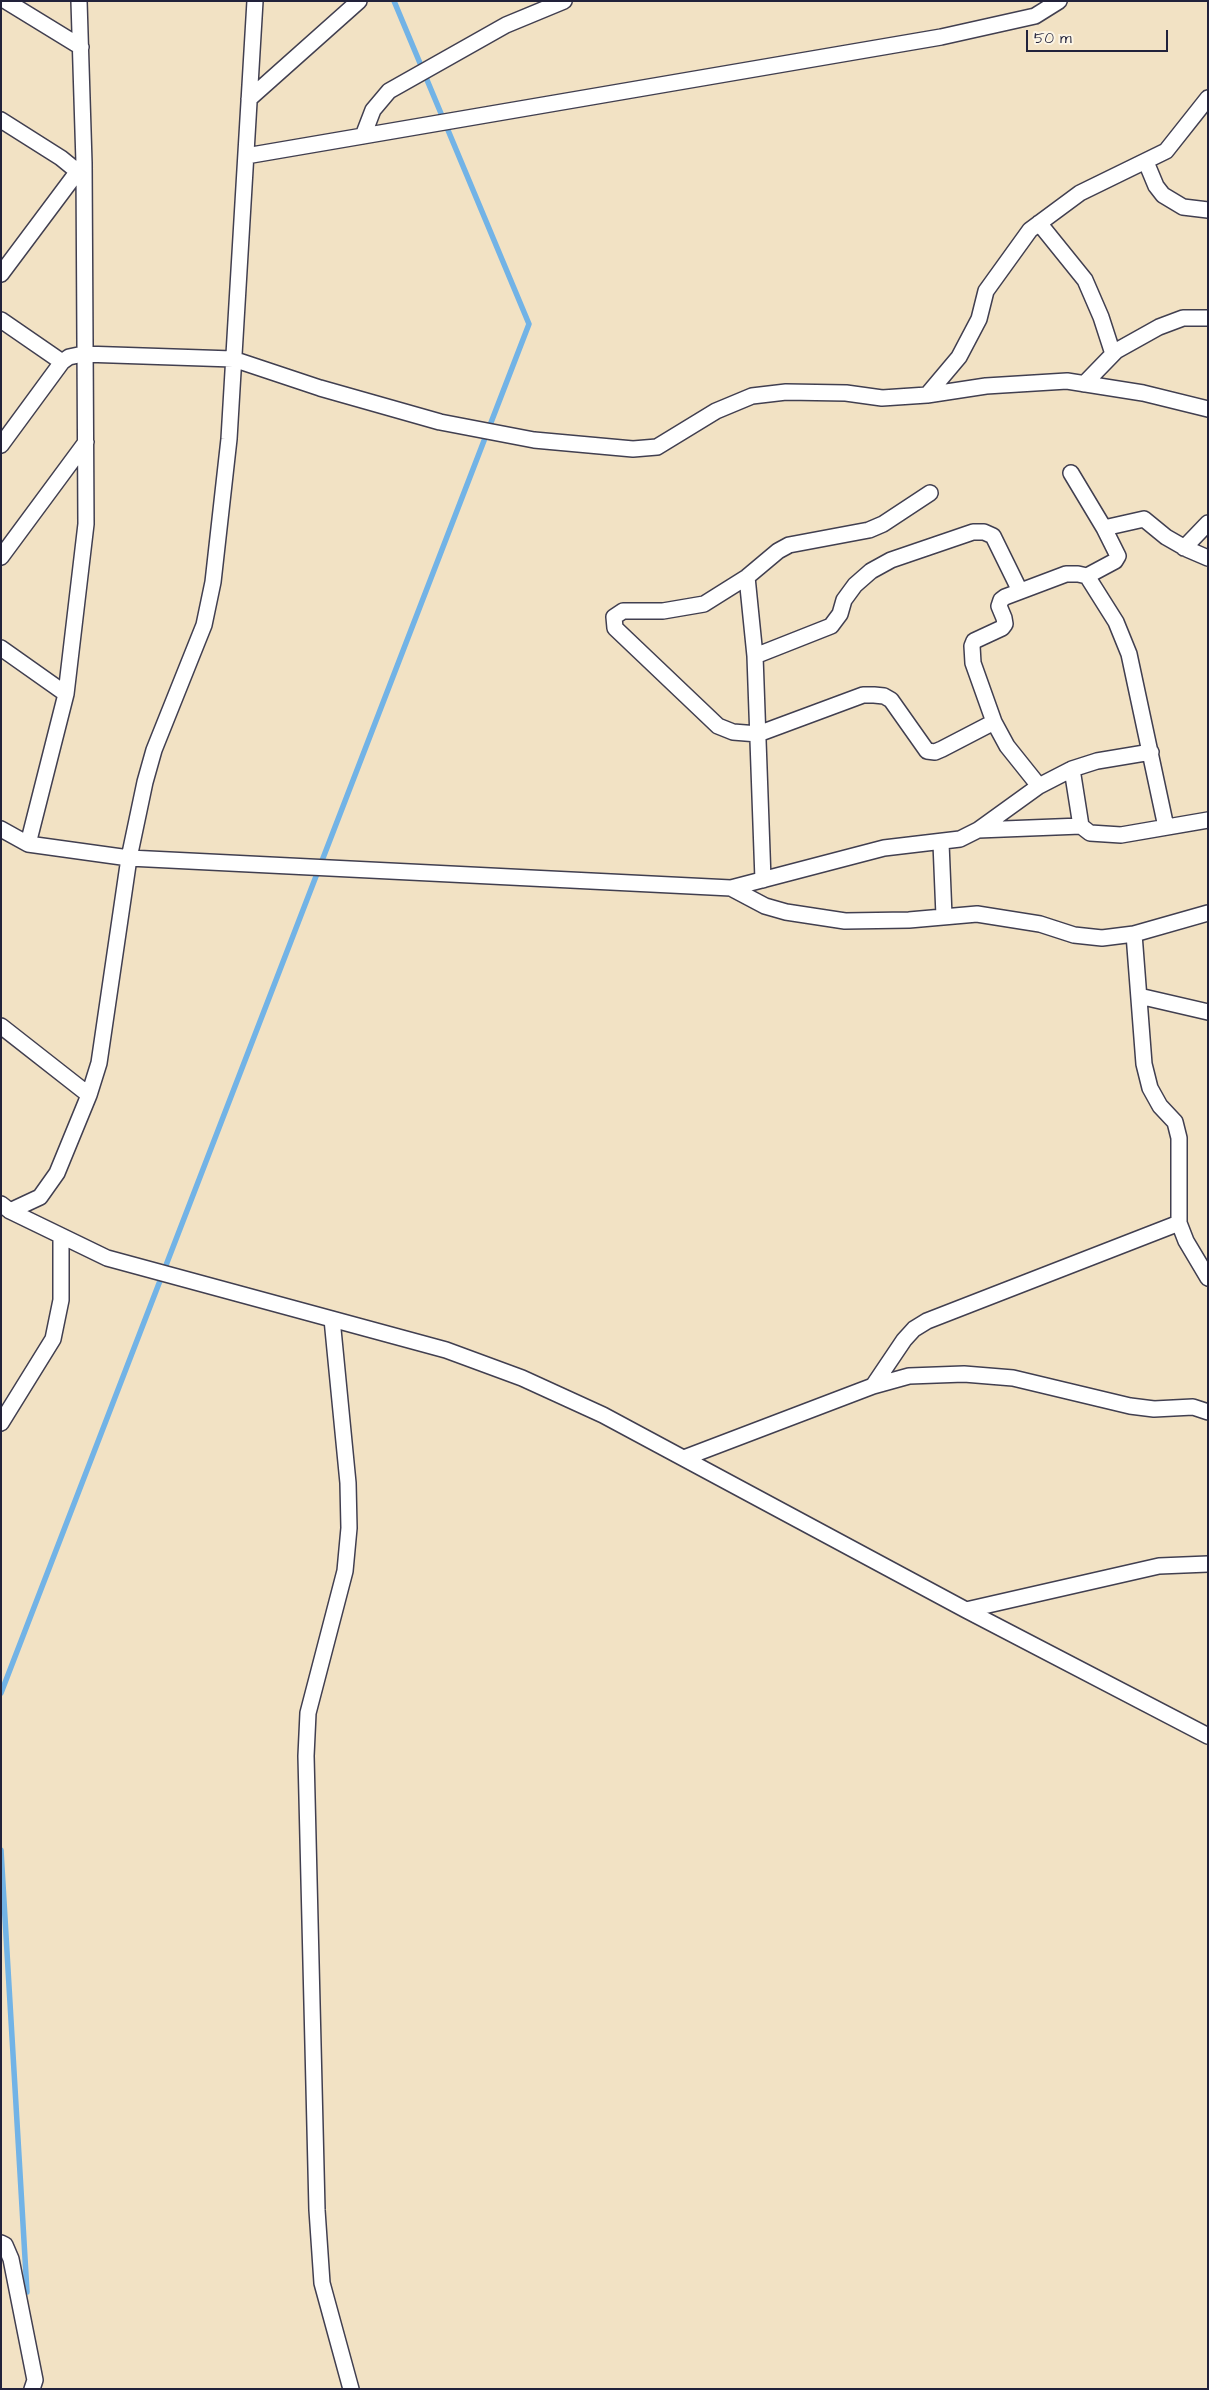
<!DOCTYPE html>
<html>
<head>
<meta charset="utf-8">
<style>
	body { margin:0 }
	#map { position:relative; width:1209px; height:2390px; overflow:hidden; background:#f2e2c4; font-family:"Architects Daughter",sans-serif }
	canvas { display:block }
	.frame { position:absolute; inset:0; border:2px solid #22223b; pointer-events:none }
	.scale { position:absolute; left:1026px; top:30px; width:142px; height:22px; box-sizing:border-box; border:2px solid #22223b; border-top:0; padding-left:6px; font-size:15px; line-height:18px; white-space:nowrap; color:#22223b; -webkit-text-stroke:4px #fcf5e5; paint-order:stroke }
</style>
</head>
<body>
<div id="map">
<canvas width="1209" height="2390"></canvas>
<div class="frame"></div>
<div class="scale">50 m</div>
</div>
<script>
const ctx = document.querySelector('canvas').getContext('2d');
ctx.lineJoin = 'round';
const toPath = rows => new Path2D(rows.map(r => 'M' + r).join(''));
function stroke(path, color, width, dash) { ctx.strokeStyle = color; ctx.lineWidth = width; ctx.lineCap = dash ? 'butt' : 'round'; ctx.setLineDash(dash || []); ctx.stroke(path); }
const stream = toPath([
	[1,1693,529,324,394,1],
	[1,1850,27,2292]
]);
const street = toPath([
	[6,1,81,47],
	[249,99,359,1],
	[1,120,61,158,77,171],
	[363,136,373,110,389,91,506,25,564,1],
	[246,156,941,37,1035,16,1059,1],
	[1146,162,1156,186,1163,195,1183,207,1208,210],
	[1039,223,1085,280,1101,317,1113,354],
	[1,274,84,163],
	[1,320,62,362],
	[1084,384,1116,351,1159,327,1183,318,1208,318],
	[927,395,959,357,979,319,986,291,1030,230,1080,193,1166,151,1208,98],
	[1,445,62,362,69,357,83,354,233,359,320,388,440,422,534,440,633,449,657,447,716,411,752,396,786,392,846,393,882,398,927,395,986,386,1067,381,1143,393,1208,409],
	[1071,473,1104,528,1118,556,1115,561,1087,576],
	[930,493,883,524,869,530,789,545,778,551,747,577,704,604,663,611,623,611,614,617,615,628,718,726,733,732,758,734,863,695,874,695,884,696,891,700,927,751,935,752,942,749,994,722],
	[1104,528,1144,519,1166,537,1187,549,1208,558],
	[1184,548,1208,523],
	[1,557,86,442],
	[747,577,755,656,763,880],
	[1,648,66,694],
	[755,656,831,626,840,614,844,600,855,585,871,571,891,560,973,532,984,532,993,536,1020,591],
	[1072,769,1081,826],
	[1039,786,1007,746,994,722,973,663,972,646,974,641,1002,628,1005,624,1004,618,999,606,1001,600,1005,597,1066,574,1078,574,1087,576,1116,622,1129,654,1166,827],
	[1,829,28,844,129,858,731,888,884,848,960,839,978,830,1039,786,1072,769,1097,761,1151,752],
	[978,830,1081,826,1090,833,1121,835,1208,820],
	[941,843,944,916],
	[28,844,66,694,86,524,84,163,79,1],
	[731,888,765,906,786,912,845,921,909,920,977,914,1040,924,1074,935,1102,938,1134,934,1208,913],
	[1134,934,1144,1064,1150,1088,1160,1106,1175,1122,1179,1138,1179,1223,1186,1241,1208,1278],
	[1139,996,1208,1012],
	[1,1026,89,1095],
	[1,1204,10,1211,107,1258,446,1350,522,1378,603,1415,966,1610,1208,1736],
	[10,1211,40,1197,57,1173,89,1095,99,1063,129,858,145,782,154,750,204,625,213,582,229,439,255,1],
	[332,1319,348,1483,349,1528,345,1571,308,1713,306,1756,317,2210,322,2283,351,2389],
	[873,1386,904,1340,914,1329,927,1321,1179,1223],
	[1,1423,53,1339,61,1300,61,1236],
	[684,1458,873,1386,909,1376,964,1374,1013,1378,1130,1406,1154,1409,1193,1407,1208,1412],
	[966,1610,1159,1566,1208,1564],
	[1,2243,5,2245,11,2259,35,2380,32,2389]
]);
stroke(stream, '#72b3e6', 5.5);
stroke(street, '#413f50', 18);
stroke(street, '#fff', 15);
</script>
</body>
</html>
